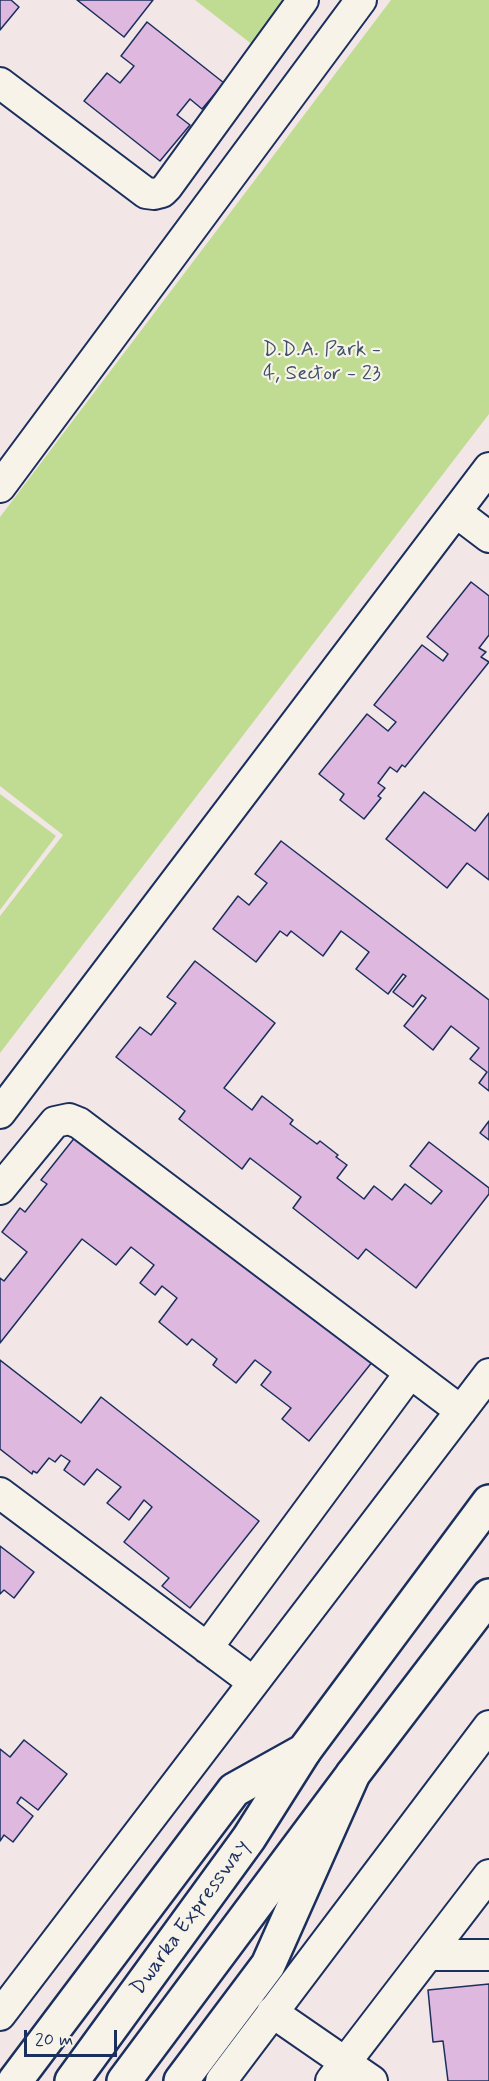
<!DOCTYPE html>
<html>
<head>
<meta charset="utf-8">
<style>
	body { margin:0 }
	#map { position:relative; width:489px; height:2081px; overflow:hidden; background:#f2e7e6; font-family:Mynerve,sans-serif }
	canvas { display:block }
	.scale { position:absolute; left:24px; top:2030px; width:93px; height:27px; box-sizing:border-box; border:3px solid #1b2f5e; border-top:0; padding-left:8px; font-size:18px; line-height:21px; white-space:nowrap; color:#1b2f5e; -webkit-text-stroke:4px #f7f3e8; paint-order:stroke }
</style>
</head>
<body>
<div id="map">
<canvas width="489" height="2081"></canvas>
<div class="scale">20 m</div>
</div>
<script>
const ctx = document.querySelector('canvas').getContext('2d');
ctx.lineJoin = 'round';
function fill(path, color) { ctx.fillStyle = color; ctx.fill(path, 'evenodd'); }
const toPath = rows => new Path2D(rows.map(r => 'M' + r).join(''));
function stroke(path, color, width, dash) { ctx.strokeStyle = color; ctx.lineWidth = width; ctx.lineCap = dash ? 'butt' : 'round'; ctx.setLineDash(dash || []); ctx.stroke(path); }
function drawText(font, color, halo, rows, align = 'center') {
  ctx.font = font + ' Mynerve,sans-serif'; ctx.lineWidth = 4.5; ctx.setLineDash([]); ctx.textBaseline = 'middle'; ctx.strokeStyle = halo; ctx.fillStyle = color; for (const [text, x, y, turn = 0] of rows) {
    ctx.save(); ctx.translate(x, y); ctx.rotate((+turn || 0) * Math.PI / 180); ctx.textAlign = isNaN(turn) ? turn : align; if (halo) ctx.strokeText(text, 0, 0); ctx.fillText(text, 0, 0); ctx.restore();
  }
}
const green = toPath([
	[195,0,297,0,258,49],
	[391,0,489,0,489,414,0,1053,0,916,63,835,0,786,0,517],
	[0,794,56,836,0,910]
]);
const building = toPath([
	[0,0,11,0,19,7,0,30,0,0],
	[77,0,153,0,124,37,77,0],
	[147,22,224,83,202,109,190,99,177,115,190,125,160,161,84,101,107,73,120,83,134,66,121,56,147,22],
	[471,582,489,596,489,635,479,648,486,652,481,657,489,662,405,767,402,765,397,772,390,767,378,783,385,788,378,796,381,798,364,819,340,800,344,794,319,774,367,714,388,731,396,722,374,705,422,645,443,661,448,654,427,637,471,582],
	[424,792,475,831,489,813,489,880,467,863,447,888,386,839,424,792],
	[281,841,489,1000,489,1091,479,1083,487,1072,470,1059,479,1048,451,1026,433,1050,404,1026,426,998,422,995,413,1007,393,992,406,976,403,974,388,994,356,969,369,952,341,931,323,956,291,931,287,936,280,931,256,962,213,929,238,896,249,905,267,883,255,874,281,841],
	[195,961,275,1023,224,1088,252,1110,262,1096,293,1120,290,1124,317,1144,320,1141,338,1155,336,1157,347,1165,337,1178,364,1199,374,1186,392,1200,405,1184,431,1204,442,1191,410,1166,429,1142,489,1188,489,1194,416,1288,366,1249,358,1259,293,1208,301,1197,250,1158,242,1169,179,1119,185,1111,116,1057,140,1027,151,1035,176,1003,167,997,195,961],
	[489,1121,489,1140,480,1133,489,1121],
	[80,1131,373,1361,309,1441,282,1419,291,1408,261,1385,271,1372,255,1360,236,1383,213,1365,217,1359,192,1339,187,1345,159,1322,177,1298,162,1286,155,1295,140,1283,154,1265,131,1247,116,1265,82,1239,0,1343,0,1278,4,1281,27,1252,2,1232,20,1208,25,1212,47,1184,41,1180,80,1131],
	[0,1360,81,1423,101,1397,259,1521,190,1608,162,1586,169,1578,124,1542,152,1507,144,1500,129,1520,107,1503,121,1487,97,1469,84,1485,64,1470,70,1461,61,1455,55,1462,49,1458,37,1473,33,1471,32,1474,0,1449,0,1360],
	[0,1546,34,1572,14,1598,4,1590,0,1594,0,1546],
	[24,1740,67,1774,38,1810,21,1797,17,1803,33,1816,13,1842,4,1835,0,1841,0,1749,10,1757,24,1740],
	[489,1984,489,2081,448,2081,443,2041,433,2042,428,1990,489,1984]
]);
const minor = toPath([
	[0,83,146,193,154,194,162,192,167,187,303,0],
	[0,487,361,0],
	[456,512,489,537],
	[0,1113,489,468],
	[0,1189,55,1122,69,1119,79,1123,461,1411],
	[0,1493,253,1682],
	[207,1648,410,1373],
	[428,1955,489,1955],
	[272,2012,372,2081],
	[0,2015,489,1374],
	[221,2081,489,1726],
	[331,2081,489,1875]
]);
const major = toPath([
	[15,2081,234,1790,304,1751,489,1502],
	[181,2081,268,1965,353,1774,489,1596]
]);
const highway = toPath([
	[72,2081,249,1838,304,1751],
	[124,2081,353,1774]
]);
const parkNames = [
	["D.D.A. Park -",322,351],
	["4, Sector - 23",322,375]
];
const streetNames = [
	["Dwarka Expressway",191,1918,-54]
];
fill(green, '#c0dc93');
fill(building, '#dfb8e0');
stroke(building, '#1b2f5e', 1.5);
stroke(minor, '#1b2f5e', 34);
stroke(major, '#1b2f5e', 38);
stroke(highway, '#1b2f5e', 38);
stroke(minor, '#f7f3e8', 30);
stroke(major, '#f7f3e8', 33);
stroke(highway, '#f7f3e8', 33);
drawText('21px', '#3c5269', '#f7f3e8', parkNames);
drawText('21px', '#1b2f5e', '#f7f3e8', streetNames);
</script>
</body>
</html>
